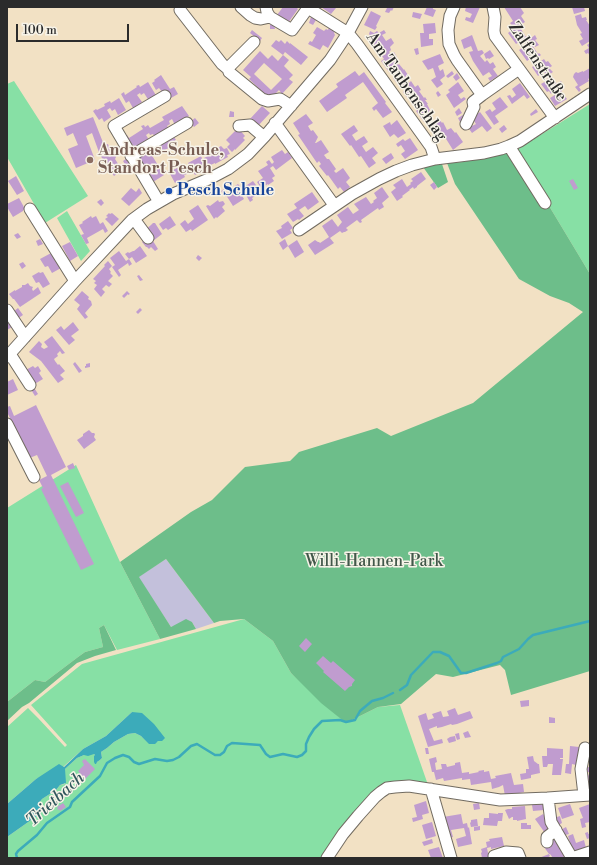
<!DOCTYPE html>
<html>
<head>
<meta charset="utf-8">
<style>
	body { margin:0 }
	#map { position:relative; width:597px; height:865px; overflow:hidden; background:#f2e1c4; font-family:"Libre Bodoni",serif }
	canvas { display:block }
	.frame { position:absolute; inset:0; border:8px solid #2b2b2b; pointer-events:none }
	.scale { position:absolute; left:16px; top:24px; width:113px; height:18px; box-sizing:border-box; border:2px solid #2b2b2b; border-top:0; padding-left:5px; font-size:12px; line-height:14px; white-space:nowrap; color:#2b2b2b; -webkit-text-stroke:3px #f7f3e8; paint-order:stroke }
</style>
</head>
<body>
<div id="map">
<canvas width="597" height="865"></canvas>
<div class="frame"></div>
<div class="scale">100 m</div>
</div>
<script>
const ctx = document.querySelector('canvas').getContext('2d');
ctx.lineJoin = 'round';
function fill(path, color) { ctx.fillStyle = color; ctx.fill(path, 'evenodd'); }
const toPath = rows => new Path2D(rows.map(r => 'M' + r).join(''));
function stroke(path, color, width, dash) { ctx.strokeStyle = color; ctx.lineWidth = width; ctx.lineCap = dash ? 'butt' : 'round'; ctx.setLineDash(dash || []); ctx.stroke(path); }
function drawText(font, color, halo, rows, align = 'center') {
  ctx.font = font + ' "Libre Bodoni",serif'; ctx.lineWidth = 3; ctx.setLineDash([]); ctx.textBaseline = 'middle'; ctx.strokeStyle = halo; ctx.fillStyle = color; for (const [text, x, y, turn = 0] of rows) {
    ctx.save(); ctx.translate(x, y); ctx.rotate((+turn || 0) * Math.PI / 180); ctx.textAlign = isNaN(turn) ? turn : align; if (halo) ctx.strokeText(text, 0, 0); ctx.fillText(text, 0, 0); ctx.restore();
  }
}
const industrial = toPath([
	[166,559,214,623,196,629,192,622,171,627,138,577]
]);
const green = toPath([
	[14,81,88,196,45,223,7,157,7,84],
	[590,104,590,274,513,146,515,145,518,149],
	[67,211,90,251,81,261,57,218],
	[76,465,120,562,160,639,117,650,104,625,99,628,103,647,85,652,78,657,45,682,35,680,7,702,7,508],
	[244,619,273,641,291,673,346,723,378,707,400,705,427,782,425,784,387,783,323,858,7,858,8,854,7,852,7,837,41,813,39,803,42,799,56,790,60,785,65,784,65,769,77,758,84,755,94,753,97,762,100,760,102,758,101,752,107,748,114,742,128,734,135,733,141,736,150,744,158,741,162,741,132,712,106,736,83,749,63,767,36,779,7,804,7,727,28,708,38,718,65,747,67,745,31,705,82,664]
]);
const forest = toPath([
	[513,146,590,274,590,671,511,695,505,670,500,665,453,677,436,674,401,704,378,707,346,723,321,703,291,673,273,641,244,619,220,621,214,623,166,559,139,577,171,627,186,619,192,622,196,629,160,639,120,562,191,512,212,500,245,467,290,461,299,452,377,428,391,436,473,403,583,312,569,303,550,296,519,279,455,184,447,163,463,162,485,156],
	[437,164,442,164,448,182,438,188,423,167],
	[104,625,116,650,95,656,77,663,29,703,22,707,7,721,7,702,35,680,45,682,78,657,85,652,103,647,99,628]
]);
const water = toPath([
	[132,712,142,713,154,724,165,738,162,741,158,741,155,744,149,744,141,736,135,733,128,734,114,742,107,748,101,752,102,758,100,760,97,762,96,764,95,764,94,762,94,756,95,755,94,754,88,756,84,755,77,758,65,769,66,783,60,785,56,790,42,799,39,803,42,807,41,813,7,837,7,804,36,779,59,764,64,767,83,749,106,736]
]);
const stream = toPath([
	[400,690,407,685,411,675,433,652,440,652,449,656,461,673,466,673,497,663,501,661,503,657,519,649,528,639,533,635,590,621],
	[17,858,16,854,18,851,37,835,47,823,70,807,72,802,100,776,107,763,115,758,123,755,129,757,134,762,139,764,155,759,167,761,173,760,179,757,191,746,197,744,215,755,220,755,224,752,227,746,232,743,260,745,266,754,270,757,283,754,297,757,302,755,306,751,306,744,309,737,314,729,322,721,340,720,346,722,355,720,360,711,372,701,383,698,393,693]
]);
const building = toPath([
	[283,7,296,7,298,9,288,23,277,15],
	[321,7,335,7,336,8,331,14],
	[384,7,394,7,392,11,391,10,389,13,385,12,387,8],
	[427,7,433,7,433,9,436,10,433,17,424,14],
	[466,7,480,7,473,23,465,20,466,17,470,18,472,14,465,11],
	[504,7,520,7,524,13,521,16,525,22,519,26,526,37,527,36,530,39,535,35,537,39,535,40,539,45,535,47,532,42,531,43,538,54,539,53,541,55,536,59,534,56,527,61,519,50,526,45,522,40,516,44,508,33,514,28,510,23,513,21],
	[572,7,584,7,585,11,574,14],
	[371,11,381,16,376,26,377,27,375,30,364,25],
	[413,12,422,14,420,19,412,17],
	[581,14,582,18,586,17,587,20,586,20,590,26,590,41,582,46,579,41,583,39,580,34,582,33,577,25,575,16],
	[311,17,316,20,313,25,309,23],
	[435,23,436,33,429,34,429,39,433,39,433,45,421,47,420,33,424,33,423,24],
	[270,25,274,25,275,29,270,29],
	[317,27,324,31,326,29,328,30,329,27,335,31,334,33,335,35,328,48,323,45,320,50,308,44,310,41,312,42,316,35,313,33],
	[252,30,262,38,260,41,250,33],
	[384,30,386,33,382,35,386,41,391,38,394,43,390,47,391,50,389,52,391,54,394,52,397,57,395,58,396,60,394,61,395,62,396,62,398,65,399,64,404,70,404,69,408,75,405,77,409,83,411,81,415,87,418,85,421,90,419,91,424,98,425,97,427,100,425,100,428,104,427,104,430,110,429,111,432,117,424,122,416,111,422,107,418,102,413,105,403,92,408,88,406,85,401,89,393,78,398,74,394,69,389,72,381,61,384,59,382,56,386,54,384,51,379,54,371,43,378,39,376,36,372,38,369,34,370,31,374,33,377,31,379,33],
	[472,35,478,51,482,50,484,53,480,56,485,62,487,60,490,64,493,62,496,67,493,69,498,76,490,81,488,78,492,76,489,72,483,76,473,61,469,52,473,51,471,46,464,49,461,40],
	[276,40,279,42,281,40,285,44,287,41,290,44,290,43,308,57,301,65,285,52,283,55,271,46],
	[590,43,590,56,588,53,586,54,584,51,589,48,587,45],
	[418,48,419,54,416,55,414,49],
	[490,50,494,56,489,59,488,58,486,59,484,54],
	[260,51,268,59,272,55,278,61,283,55,289,60,284,66,293,75,289,79,293,82,282,94,279,90,270,99,249,79,251,77,243,70],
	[264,63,282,79,271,90,254,74],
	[440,54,444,63,438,66,440,71,443,69,445,76,440,80,443,84,437,88,431,80,436,77,433,68,428,70,422,61],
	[544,59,546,62,548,61,552,66,549,68,553,72,547,76,544,72,538,76,532,67],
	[590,68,590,78,588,79,589,81,579,87,581,90,579,92,575,87,578,85,573,77,574,74,576,72,578,73,583,71,583,72],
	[355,71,359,76,364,72,386,102,385,103,392,112,383,118,376,109,374,111,372,108,378,103,363,82,345,95,347,98,327,112,319,101,338,87,336,84],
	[452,71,454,74,448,78,446,76],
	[457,73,460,78,456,81,453,77],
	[161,75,170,89,174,87,178,94,171,98,167,91,163,93,159,88,156,90,152,83,155,81,154,80],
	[550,77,551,78,552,77,557,84,561,81,563,85,562,86,564,89,561,91,567,99,555,106,550,98,555,95,553,92,551,94,549,91,547,92,541,84,548,80,547,79],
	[148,82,157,97,149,101,144,93,141,95,140,93,137,95,142,102,133,108,129,101,126,103,121,94,124,92,125,95,137,87,136,86,139,85,140,87],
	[458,82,464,91,458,95,461,99,464,97,466,99,454,108,446,95,450,92,448,90],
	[520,83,530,97,527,99,524,95,512,104,507,96,510,95,512,98,516,95,512,89],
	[438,91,441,95,438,97,436,93],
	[500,97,508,107,495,116,499,122,494,125,485,112,490,109,492,112,496,109,492,103],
	[119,98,126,110,118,115,115,109,112,111,110,108,107,110,111,117,104,122,102,118,99,120,93,111,96,109,97,110,105,106,104,104,110,101,111,103],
	[182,106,189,116,175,125,172,119,169,121,170,124,167,126,170,130,156,139,153,134,150,135,149,133,146,135,149,140,135,148,132,144,129,146,124,137,127,135,129,138,143,129,141,126,144,125,145,127,148,125,150,128,164,120,162,117],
	[262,106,270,113,257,127,249,120],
	[459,108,462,113,457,116,455,112],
	[536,109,538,112,531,116,530,114],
	[230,111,234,112,234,117,229,117],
	[480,112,492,128,487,132,482,126,472,133,467,126,470,123,472,126,476,124,472,118],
	[306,114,313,123,308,126,311,131,313,130,318,137,315,143,316,143,321,140,329,152,324,155,327,159,329,159,336,169,334,171,336,173,343,168,350,178,346,182,350,187,344,192,340,187,338,189,328,175,327,176,319,166,321,164,319,161,317,163,298,135,300,134,293,123],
	[463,115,466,119,462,122,460,122,458,118],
	[93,117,104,145,108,144,110,151,109,152,111,156,114,154,116,157,115,159,122,170,114,176,100,155,92,133,86,136,95,160,76,168,68,149,78,145,73,133,67,136,64,128],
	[195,118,199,123,194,127,190,122],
	[397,120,406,133,398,138,394,134,390,137,383,126,390,122,391,125],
	[440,120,442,123,443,122,447,130,451,128,455,133,456,132,463,142,453,150,443,134,438,137,432,130,433,130,430,126],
	[354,125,358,131,352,135,356,141,364,136,368,142,362,146,366,152,373,147,378,153,372,158,376,163,369,168,361,156,359,157,351,145,350,146,341,134],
	[504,125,507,129,502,133,499,129],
	[238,128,245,136,243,138,245,140,235,150,235,149,232,152,227,147,230,144,226,140],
	[174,137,176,140,170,143,172,146,163,151,160,146],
	[410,138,418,150,405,159,401,154,405,151,401,145,398,147,396,144,403,139,405,141],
	[122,145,125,150,119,154,116,148],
	[221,146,224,149,227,148,230,154,227,155,228,157,215,164,215,163,206,167,207,168,195,175,188,163,201,156,204,163,206,162,204,158,208,156,206,154],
	[148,149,164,175,153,182,138,156],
	[282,150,285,154,288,152,292,158,276,170,273,166,270,168,275,176,272,178,274,181,268,185,268,184,261,188,257,182,263,178,258,171,268,165,266,162,269,160,272,164,274,162,271,157],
	[391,153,394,158,386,164,382,159],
	[129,157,136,169,130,172,123,161],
	[186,166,190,173,184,175,185,177,175,183,169,172,179,167,180,170],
	[421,172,426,179,417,186,417,187,414,189,413,187,409,190,410,190,402,196,403,197,397,201,391,192,396,188,393,185,402,179,407,187,411,184,410,183,413,181,411,179],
	[16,176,24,191,17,195,8,181],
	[573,179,578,188,574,190,569,181],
	[253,181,261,192,252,198,253,200,250,202,246,195,249,194,244,187],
	[434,182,437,187,434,190,430,185],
	[238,184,242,189,239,191,244,199,233,206,226,195,225,196,221,191,224,189,227,194,230,192,231,193,233,191,232,190,236,188,235,186],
	[382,187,389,197,382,203,384,207,379,210,378,208,375,210,361,220,362,222,360,223,357,220,346,228,348,230,345,232,344,232,342,233,340,231,330,238,334,243,315,255,308,245,315,240,318,242,319,242,320,243,329,237,322,226,332,219,338,227,342,222,337,215,348,207,353,214,359,210,354,204,366,197,371,204,374,202,373,201,377,198,374,193],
	[131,188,136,192,139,188,142,193,129,206,121,199],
	[312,192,319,202,308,210,305,206,299,210,304,216,299,220,298,219,293,222,287,214,297,208,294,204],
	[19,198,25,209,23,210,23,211,13,217,7,207,7,204],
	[101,199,104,203,101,206,97,202],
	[218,200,219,202,223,201,225,204,222,207,225,211,217,218,216,217,214,219,206,206,208,205,210,206],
	[198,205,208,220,192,231,191,229,186,232,180,224,185,220,188,224,194,219,189,211],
	[109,213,110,214,112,213,119,219,112,226,105,219,108,217,106,216],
	[91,216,92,218,96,216,100,224,103,222,108,231,105,233,103,229,87,238,89,243,86,244,81,235,84,234,79,225,83,223,82,222],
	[170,216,176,225,168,230,166,228,163,230,159,224],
	[288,221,293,228,290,230,292,233,282,239,276,231,282,228,281,226],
	[153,223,155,223,162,234,153,241,158,249,155,251,151,247,149,249,147,247,146,247,142,242,146,239,145,230,151,225],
	[18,233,21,237,17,239,14,235],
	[40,239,43,244,38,246,36,241],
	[285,239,288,246,297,240,304,252,295,258,288,246,283,250,279,243],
	[70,242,78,256,70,261,62,246],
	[140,246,147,256,136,263,132,257,129,259,125,254,128,252,129,253,133,251,134,251],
	[119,251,126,261,129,259,132,264,129,266,128,263,118,270,121,275,119,277,112,267,115,265,110,258],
	[53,252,61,268,52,273,48,266,45,267,40,259],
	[198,255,202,258,199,261,196,258],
	[108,261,112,266,109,269,111,272,110,273,113,276,108,281,112,284,109,287,106,285,102,289,105,292,101,297,94,289,97,285,94,283,96,281,93,279,105,266,104,265],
	[23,262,26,266,22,269,19,264],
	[39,272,40,273,43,272,50,284,43,288,39,282,36,283,32,276],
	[139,275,143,280,140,281,137,276],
	[28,283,30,286,33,287,32,289,33,291,38,287,41,293,20,307,14,299,13,299,9,294,15,290,15,291,22,287,22,285,25,285],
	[82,291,89,297,88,299,91,301,92,305,85,313,88,317,85,319,77,309,80,305,74,300],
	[127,291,130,294,128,295,128,294,124,298,122,296],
	[18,308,23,315,17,319,13,312],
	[140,308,142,310,138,314,136,312],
	[7,313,12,327,7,330],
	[73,322,79,330,71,336,75,340,69,345,56,330,61,326,64,330],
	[52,336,65,353,62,354,60,351,57,354,58,356,54,359,55,361,58,365,59,364,65,371,60,375,64,379,58,383,41,361,29,352,39,341,42,344,41,347,44,349,48,347,44,342],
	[75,362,82,371,79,373,73,364],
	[90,363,90,367,85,368,85,366,86,366,86,364],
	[33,366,35,368,38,366,41,371,39,373,43,379,33,385,24,371],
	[13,379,18,390,7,395,7,382],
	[33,386,38,394,35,396,30,388],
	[36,405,66,467,51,475,94,564,81,570,41,489,43,488,39,480,47,476,37,455,27,459,8,419,10,418,7,412,7,407,10,406,14,416],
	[89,430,92,433,94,433,95,434,94,437,96,440,84,449,77,440,83,436,83,434],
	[73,463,75,468,69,470,67,466],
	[68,482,84,513,76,517,60,486],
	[306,638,312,644,305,652,299,646],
	[323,656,331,663,333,661,355,680,352,684,352,686,349,687,345,691,323,672,324,671,316,663],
	[529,700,529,706,521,707,520,701],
	[455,708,458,715,470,711,473,718,457,724,452,725,451,724,442,727,437,728,437,726,429,729,434,741,442,739,443,743,428,747,418,716,426,713,428,720,434,718,432,714,441,711,443,717,449,716,447,711],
	[549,717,555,718,555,723,549,723],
	[468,731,471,737,465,738,463,733],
	[459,733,460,739,457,740,455,734],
	[455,736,456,741,449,743,447,739,450,737],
	[570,746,579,747,576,765,572,764,571,774,565,773,566,764,569,764],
	[425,748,428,748,429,754,426,754],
	[547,748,563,749,563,758,560,758,560,759,563,759,561,775,552,775,553,764,548,764,547,767,543,767,542,756,547,756],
	[533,756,534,761,538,764,539,764,540,773,531,775,531,778,521,780,520,774,526,773,526,769,529,769,527,757],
	[436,757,437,762,435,763,436,770,442,769,441,764,446,764,447,767,455,765,455,763,460,762,462,773,469,772,469,774,479,772,478,771,484,770,484,772,489,771,491,779,496,778,495,776,511,773,514,785,523,784,524,792,505,796,503,785,499,787,492,789,491,782,471,785,470,779,462,780,462,778,444,781,443,778,436,780,434,772,432,772,429,759],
	[85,759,95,769,85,779,78,771,84,765,82,761],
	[589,766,590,766,590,772,583,773,583,768,589,767],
	[585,774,588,774,589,776,590,776,590,784,586,785],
	[426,801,429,813,422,815,423,819,413,822,412,818,417,817,414,805],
	[63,803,66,807,60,811,59,809,58,810,57,809,58,808,57,807],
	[479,803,480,809,474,810,473,804],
	[544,804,544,810,533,811,532,805],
	[570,804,574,815,562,819,558,808],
	[590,804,590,822,585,823,586,827,582,828,580,819,583,818,579,808],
	[525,806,526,819,517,821,517,820,513,820,513,817,512,817,509,819,505,810,508,809,512,809,512,807],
	[489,813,498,814,498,813,503,813,502,821,498,821,497,826,483,825,484,818,489,818],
	[461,814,463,824,467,823,468,828,469,827,472,844,458,847,456,839,466,836,464,828,451,830,453,837,449,838,443,817],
	[543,814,552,829,545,833,535,819],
	[560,816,562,823,557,826,554,818],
	[477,819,478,826,471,827,470,823,471,822,471,820],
	[432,822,436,836,426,839,422,825],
	[521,823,527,823,527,825,531,825,531,829,521,829],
	[480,826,480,830,474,831,474,827],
	[566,827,569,834,562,836,559,831],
	[588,832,588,834,590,833,590,838,587,839,585,833],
	[573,834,576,843,584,840,586,848,573,852,568,836],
	[552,836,562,847,565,856,561,858,553,858,550,854,549,854,544,847],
	[502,837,504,846,491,849,491,847,487,848,489,858,482,858,481,853,482,852,481,849,487,847,486,842,490,841,489,839],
	[432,839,433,843,424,846,422,842],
	[439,847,443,858,431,858,428,850],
	[549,854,550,856,547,858,539,858]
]);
const minor = toPath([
	[241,7,250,15,255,18,261,19,270,17],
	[266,7,267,12,270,17,292,30,308,8,348,33,357,44,431,147,435,159],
	[454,7,450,16,448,30,449,44,454,55,457,60,482,95,519,69],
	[493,7,495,17,494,31,495,36,555,118],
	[180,10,222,64,228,69],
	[254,42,230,66,228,69,229,72,262,99,268,101,280,99,291,106],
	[275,123,334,205],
	[466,124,474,107,473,102,482,95],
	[239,126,250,125,264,137],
	[509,146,545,203],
	[131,156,187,123],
	[159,202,114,126,165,96],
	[30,209,75,281],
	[134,219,148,238],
	[299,230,352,194,379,179,396,171,412,165,435,159,484,153,501,149,509,146,520,141,590,94],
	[7,310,25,337],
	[10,354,30,385],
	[7,357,75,281,132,220,147,209,173,194,211,178,228,169,248,154,265,136,330,60,348,33,362,7],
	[7,424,34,477],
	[431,789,451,858],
	[584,795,581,769,585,748],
	[548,798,551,822,572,858,590,852],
	[547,842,547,837,556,830],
	[494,856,506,852,518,853,520,858],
	[327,858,343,834,358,816,375,797,381,792,387,788,395,787,409,786,500,800,548,798,590,795]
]);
const markers = [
	[90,160,4,"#8d6e63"],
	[169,191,4,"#1a4fb4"]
];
const streetNames = [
	["Zalfenstraße",537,62,56],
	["Am Taubenschlag",406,87,55]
];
const educationNames = [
	["Andreas-Schule,",98,151],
	["Standort Pesch",98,169]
];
const transitNames = [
	["Pesch Schule",177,191]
];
const parkNames = [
	["Willi-Hannen-Park",374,562]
];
const waterNames = [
	["Trietbach",56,800,-42]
];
fill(industrial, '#c3c0db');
fill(green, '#87e0a5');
fill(forest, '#6dbe8a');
fill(water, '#3cabba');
stroke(stream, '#3cabba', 2.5);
fill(building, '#c09ccf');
stroke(minor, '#716b61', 13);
stroke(minor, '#fff', 11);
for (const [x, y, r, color] of markers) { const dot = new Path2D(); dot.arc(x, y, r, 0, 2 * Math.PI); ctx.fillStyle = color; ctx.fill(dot); stroke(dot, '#f7f3e8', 1.5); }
drawText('16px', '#2b2b2b', '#f7f3e8', streetNames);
drawText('bold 16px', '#785e54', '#f7f3e8', educationNames, 'left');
drawText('bold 16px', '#164399', '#f7f3e8', transitNames, 'left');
drawText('16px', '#42584a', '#f7f3e8', parkNames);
drawText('italic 17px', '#31585d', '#f7f3e8', waterNames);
</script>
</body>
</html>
